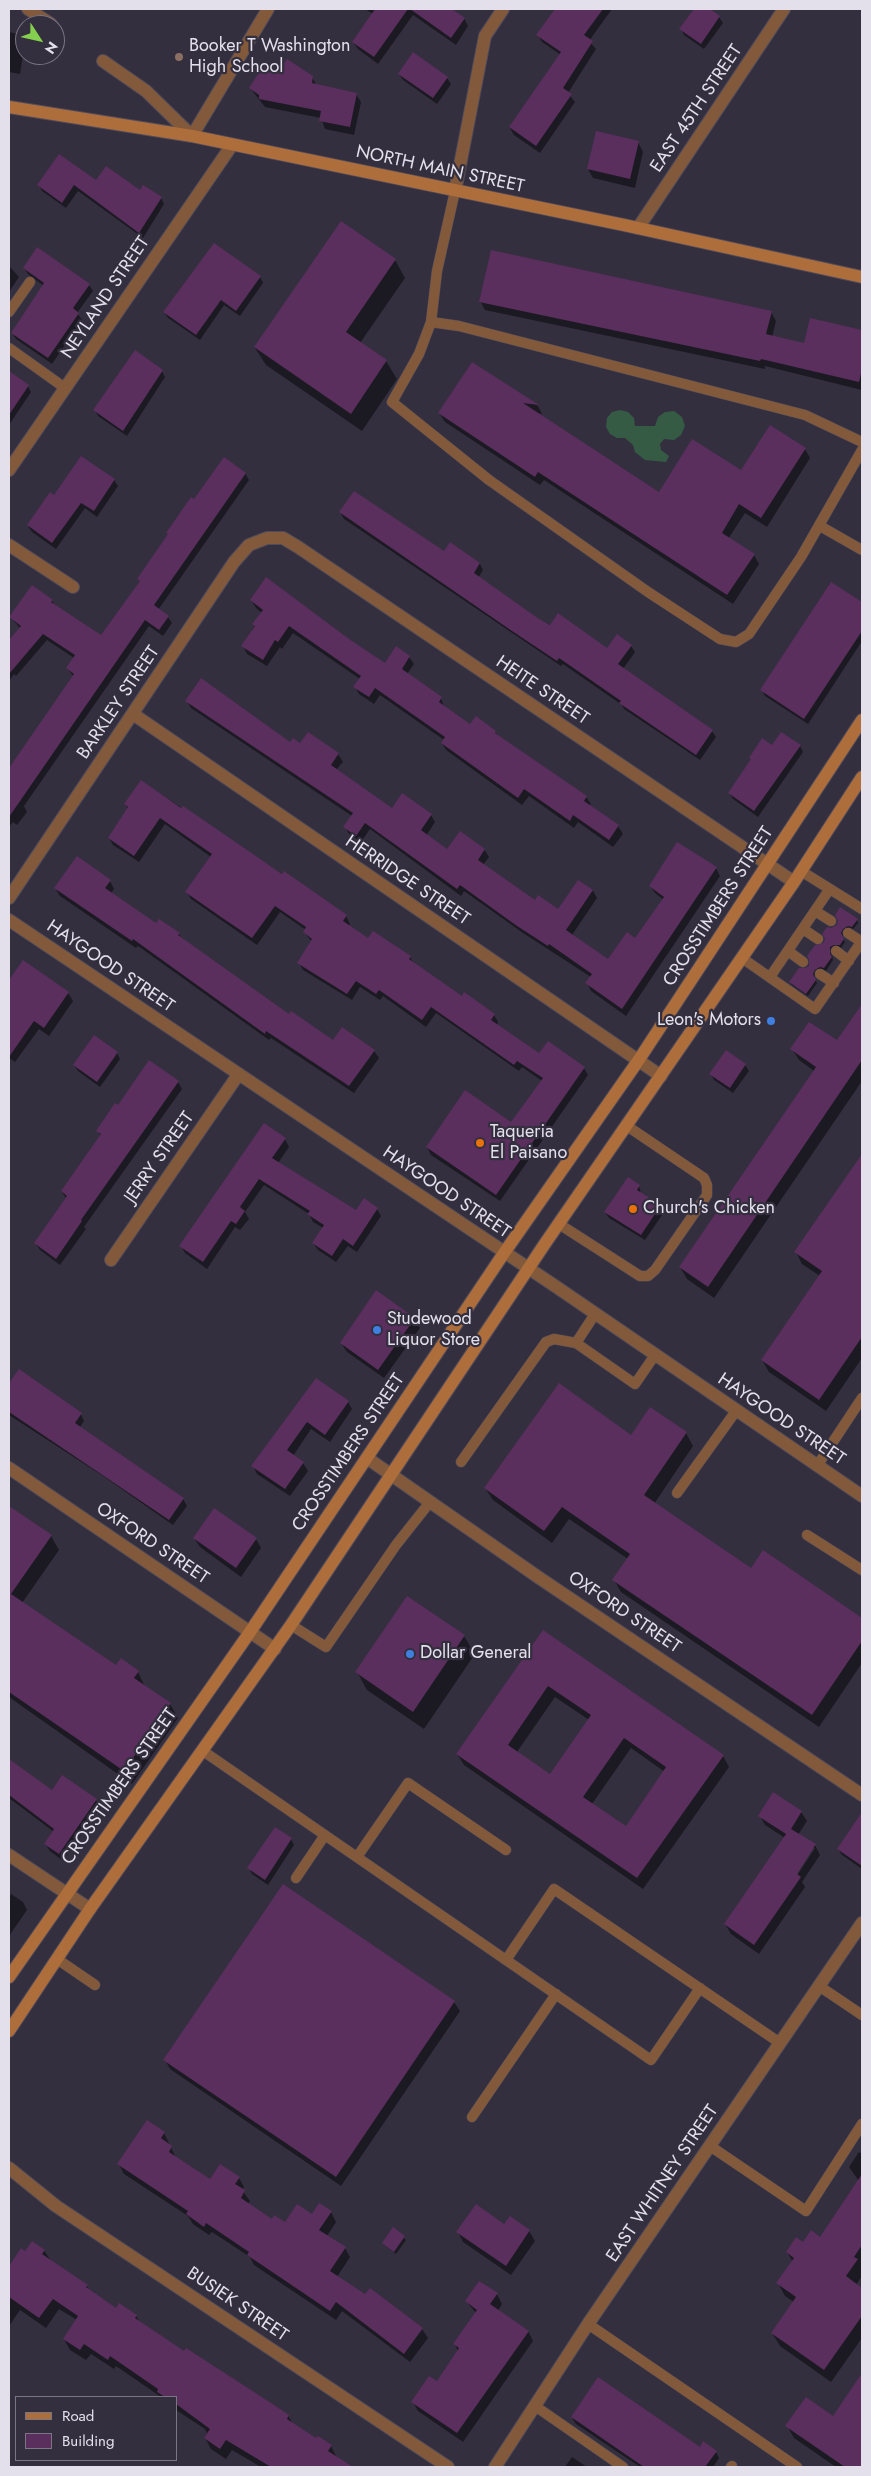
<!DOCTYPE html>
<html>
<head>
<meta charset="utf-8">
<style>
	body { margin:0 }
	#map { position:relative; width:871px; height:2476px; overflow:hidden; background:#342f3f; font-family:Jost,sans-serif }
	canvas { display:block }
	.frame { position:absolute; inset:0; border:10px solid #e3e0eb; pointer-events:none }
	.legend { position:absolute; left:15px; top:2396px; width:162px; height:65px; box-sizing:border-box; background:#342f3f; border:1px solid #7a7684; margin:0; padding:6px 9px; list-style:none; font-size:15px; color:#e3e0eb }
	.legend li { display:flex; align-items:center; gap:10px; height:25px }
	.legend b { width:25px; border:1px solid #7a7684 }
	.north { position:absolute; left:15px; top:15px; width:50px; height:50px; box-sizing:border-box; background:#342f3f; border:1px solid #7a7684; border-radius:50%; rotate:125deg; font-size:14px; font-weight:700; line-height:20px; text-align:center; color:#e3e0eb }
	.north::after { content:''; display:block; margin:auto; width:18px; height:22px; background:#84cf4d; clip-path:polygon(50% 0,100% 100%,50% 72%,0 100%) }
</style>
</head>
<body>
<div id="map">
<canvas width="871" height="2476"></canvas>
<div class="frame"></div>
<ul class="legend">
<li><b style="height:6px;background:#ae6e3b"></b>Road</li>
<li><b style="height:14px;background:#5a2e5d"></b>Building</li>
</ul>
<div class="north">N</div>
</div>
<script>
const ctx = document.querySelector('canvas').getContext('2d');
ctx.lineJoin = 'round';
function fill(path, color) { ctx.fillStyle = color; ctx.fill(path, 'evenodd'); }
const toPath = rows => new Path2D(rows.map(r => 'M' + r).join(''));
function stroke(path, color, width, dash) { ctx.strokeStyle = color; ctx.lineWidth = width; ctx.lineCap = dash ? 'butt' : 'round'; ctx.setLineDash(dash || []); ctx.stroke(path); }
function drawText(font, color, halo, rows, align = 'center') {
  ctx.font = font + ' Jost,sans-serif'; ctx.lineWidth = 4.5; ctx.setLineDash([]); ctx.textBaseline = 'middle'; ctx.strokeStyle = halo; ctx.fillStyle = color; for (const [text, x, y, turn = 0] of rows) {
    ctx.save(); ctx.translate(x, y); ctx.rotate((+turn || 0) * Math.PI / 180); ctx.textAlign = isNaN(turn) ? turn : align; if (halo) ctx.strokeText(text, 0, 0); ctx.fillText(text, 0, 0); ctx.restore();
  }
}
const green = toPath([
	[620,410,628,412,634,418,635,426,655,426,658,417,665,412,674,411,682,417,685,426,681,435,674,440,664,439,660,444,661,450,669,456,666,462,645,460,635,452,633,445,625,438,617,438,610,434,606,427,607,418,612,412]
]);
const shadow = toPath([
	[365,9,450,9,464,18,468,26,456,45,413,15,378,64,358,49,353,42,373,14],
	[564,9,612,9,589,41,596,49,568,93,575,102,540,153,514,135,510,128,561,55,542,42,538,35,557,18],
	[695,9,708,9,719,17,723,23,704,49,684,35,681,29],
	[9,32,21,35,25,42,20,74,9,72],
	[399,74,447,78,451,84,437,104,403,80],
	[277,76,312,77,317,86,356,94,361,102,354,135,325,129,321,118,265,107,250,88],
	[638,142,643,152,635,188,593,178,588,169],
	[97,182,161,198,164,204,143,238,78,191,66,208,42,191,39,185],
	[38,249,89,285,93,291,77,313,82,320,52,364,16,339,12,333,44,286,28,274,24,268],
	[395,260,405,278,360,343,386,361,397,379,362,431,266,365,255,348],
	[9,266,19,277,9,292],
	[260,277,263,283,240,316,224,305,200,340,168,318,164,312],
	[480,301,771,312,776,321,772,337,805,344,811,320,862,331,862,390,765,366,765,369,485,310],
	[472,363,538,406,542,414,536,413,660,493,741,472,805,449,810,458,767,527,745,513,728,539,754,555,759,564,733,604,544,480,540,485,445,422,439,413],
	[162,371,165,377,127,436,98,416,95,410],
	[9,373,28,386,31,392,9,425],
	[81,457,114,480,118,486,97,517,85,508,56,549,32,532,28,526,54,497],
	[245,473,249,480,158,610,168,617,172,623,163,636,149,626,24,806,27,812,17,825,13,822,9,827,9,770,74,677,67,668,74,658,47,640,16,676,14,674,9,681,9,642,20,628,11,618,52,600,55,607,102,637,141,583,139,579,194,501],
	[340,512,444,553,450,544,480,564,483,570,478,578,539,620,607,650,631,646,635,652,623,669,712,731,716,737,700,760,624,709,622,705,563,664,561,666,344,519],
	[831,584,862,604,862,641,808,724,765,696,762,690],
	[251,600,348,640,385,665,409,657,414,664,407,674,441,698,444,707,470,726,495,732,498,736,586,797,591,804,589,806,618,826,623,834,613,847,578,822,574,828,529,796,522,805,446,750,442,743,444,740,380,695,374,704,359,694,355,687,360,679,293,633,282,649,280,647,267,666,247,654,243,646,262,613,256,608],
	[187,701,290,744,300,745,308,733,338,754,343,762,336,770,392,810,431,815,435,822,426,836,448,851,484,849,489,857,483,865,535,901,559,910,578,881,593,891,597,898,572,935,609,961,636,940,664,900,655,893,650,886,716,868,720,876,626,1016,591,991,587,983,591,977,523,933,464,891,461,896,370,829,361,842,349,834,345,827,352,816,191,708],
	[800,746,803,752,758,817,733,799,729,793,752,760,750,758,772,747],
	[141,781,346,916,350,924,348,926,368,940,410,957,414,964,462,998,494,1015,498,1022,497,1025,539,1055,548,1043,584,1068,588,1075,500,1201,431,1155,427,1147,512,1124,542,1081,522,1067,519,1071,436,1013,426,1027,383,996,380,1000,360,987,352,1000,303,970,299,963,312,942,304,932,306,930,280,912,257,945,191,899,187,892,211,857,165,824,139,862,113,845,109,838,128,809,125,804],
	[110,881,114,889,111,893,156,925,179,934,182,939,289,1015,333,1042,374,1051,379,1058,354,1093,271,1038,269,1040,138,946,136,948,60,896,55,888],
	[857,920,858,923,853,929,850,928,844,932,842,937,845,942,841,948,836,947,831,950,833,960,826,971,822,969,816,973,814,978,817,983,808,996,792,985,790,982,810,966,831,929],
	[23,962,68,993,73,1001,49,1036,39,1029,15,1062,9,1058,9,983],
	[862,1007,862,1081,714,1298,687,1279,680,1267,814,1071,799,1060,792,1049,838,1042],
	[117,1053,120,1059,100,1087,78,1071,74,1065],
	[745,1065,749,1071,733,1093,714,1080,711,1074],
	[178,1082,182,1089,84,1227,86,1229,60,1265,40,1250,36,1244,66,1198,62,1192,101,1136,98,1131,118,1107],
	[285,1139,289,1147,278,1163,357,1212,377,1209,381,1216,357,1252,348,1246,336,1262,318,1250,313,1243,323,1228,313,1222,309,1214,264,1185,245,1212,249,1219,240,1230,235,1227,207,1269,185,1253,181,1246],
	[857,1163,862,1167,862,1358,826,1411,769,1372,762,1360,820,1276,802,1264,796,1252],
	[639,1186,641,1194,660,1206,664,1212,645,1240,609,1218,605,1212],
	[414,1318,420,1328,384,1378,347,1352,341,1343],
	[316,1380,348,1402,352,1409,330,1442,311,1429,293,1456,303,1463,308,1471,290,1496,257,1474,253,1466],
	[9,1381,81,1414,84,1421,80,1427,183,1499,187,1506,173,1525,103,1476,9,1415],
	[686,1433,693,1446,654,1504,751,1570,764,1552,862,1619,862,1663,819,1727,621,1592,614,1580,628,1559,569,1519,552,1543,493,1500,485,1488,632,1437],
	[9,1507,51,1536,59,1550,22,1603,116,1667,138,1672,145,1687,170,1704,178,1718,132,1784,9,1697],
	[194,1538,256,1539,261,1548,241,1577,200,1547],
	[407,1598,464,1636,475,1654,424,1729,367,1690,357,1672],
	[543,1632,723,1756,729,1767,643,1889,464,1765,457,1754],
	[555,1697,589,1720,550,1775,517,1752],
	[631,1748,665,1772,626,1828,592,1804],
	[9,1761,52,1791,96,1800,100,1808,63,1861,50,1851,45,1844,54,1832,9,1798],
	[801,1812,807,1821,798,1835,815,1845,820,1855,802,1882,805,1887,759,1954,731,1934,725,1924,785,1838,765,1825,760,1816],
	[812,1848,815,1848,794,1880,792,1878],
	[856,1823,862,1827,862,1869,842,1855,838,1849],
	[291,1839,294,1845,268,1885,252,1874,249,1868],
	[11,1894,23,1902,27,1910,9,1936,9,1898],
	[454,2002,460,2011,341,2186,170,2069,165,2060],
	[164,2133,176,2158,210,2181,239,2178,244,2187,242,2190,250,2201,248,2204,272,2220,285,2223,331,2212,336,2222,327,2236,345,2248,350,2257,337,2277,422,2329,428,2338,410,2362,342,2311,336,2320,254,2265,250,2257,212,2232,209,2235,193,2224,188,2216,124,2174,119,2164],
	[859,2152,862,2154,862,2276,856,2285,862,2289,862,2338,831,2382,780,2346,772,2333,794,2302,785,2296,778,2283,793,2262,787,2252,820,2238,859,2181,849,2167],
	[510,2218,529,2231,535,2241,511,2275,463,2242,458,2232,504,2226],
	[394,2229,406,2240,396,2254,383,2243],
	[22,2249,26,2252,44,2250,51,2261,87,2286,90,2292,116,2309,136,2316,140,2322,184,2352,186,2350,288,2416,293,2424,316,2440,331,2446,337,2458,348,2467,261,2467,232,2450,226,2459,211,2449,205,2438,207,2433,205,2429,176,2410,176,2397,161,2397,116,2366,114,2369,91,2354,86,2360,70,2350,64,2339,77,2320,59,2309,46,2328,20,2310,9,2326,9,2268],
	[497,2294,502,2304,498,2311,528,2331,533,2341,463,2442,418,2411,413,2402,437,2383,458,2351,455,2345,476,2313,466,2301],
	[862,2375,862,2467,836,2467,794,2438,787,2426,833,2417],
	[572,2418,716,2452,719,2458,713,2467,640,2467,576,2424],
	[572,2457,587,2467,565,2467]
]);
const building = toPath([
	[375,9,408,9,374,57,352,42],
	[410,9,452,9,465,18,451,38],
	[555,9,603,9,584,35,593,41,563,88,572,94,536,146,509,127,561,52,536,35],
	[694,9,710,9,720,16,701,44,679,29],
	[413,52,448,77,433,98,398,74],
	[287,59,313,76,312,83,357,93,350,127,319,121,321,111,259,99,259,95,249,88,264,65,277,74],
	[596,131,639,141,630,179,587,169],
	[59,154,96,180,106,166,140,190,143,185,162,197,139,233,74,185,62,203,37,185],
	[341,221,396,259,346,332,387,360,351,414,254,347],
	[214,243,261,276,236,311,221,300,196,335,163,312],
	[37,247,90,284,73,308,79,313,48,358,11,333,44,283,23,268],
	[491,250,772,311,766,334,804,343,810,318,862,330,862,369,859,382,761,359,760,361,479,302],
	[135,350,163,370,123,431,93,410],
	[472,362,539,405,523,403,659,492,692,439,741,470,770,425,806,448,761,518,739,504,722,533,755,554,727,595,538,472,535,477,438,413],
	[9,371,29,385,9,415],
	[81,456,115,479,94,511,81,503,52,543,27,525,50,492,54,495],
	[224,457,246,473,154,605,169,616,159,630,145,620,9,817,9,768,74,674,66,668,75,655,43,634,9,674,9,640,21,626,9,617,32,585,53,600,51,602,101,635,140,581,137,579,168,534,166,533,191,497,194,499],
	[354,491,444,551,450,542,480,563,474,573,539,619,550,625,558,613,607,648,617,634,632,645,618,664,713,730,696,755,619,703,621,701,559,658,557,661,512,631,339,512],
	[266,577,349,639,385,663,396,646,410,656,402,669,442,697,439,702,470,724,476,716,496,731,495,733,587,796,584,801,619,825,609,840,573,815,570,821,524,789,518,798,441,743,445,737,375,688,369,697,353,687,361,676,289,626,278,642,275,640,263,660,241,646,255,626,252,624,263,610,250,600],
	[831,582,862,602,862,631,804,719,760,690],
	[201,678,290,742,293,738,300,743,308,732,339,753,331,765,392,808,402,793,432,814,421,830,447,849,460,831,485,849,478,860,535,900,538,895,558,909,578,880,593,890,566,930,608,959,627,932,635,938,664,897,649,886,677,842,717,867,622,1009,585,983,592,974,549,944,548,946,517,926,460,885,457,889,365,823,356,836,343,827,353,813,185,701],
	[781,732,801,745,754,811,728,793,751,759,749,758,762,738,772,745],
	[141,780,181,808,183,806,282,874,284,871,347,915,343,921,368,938,373,931,411,956,409,959,462,996,464,992,495,1014,491,1020,539,1053,548,1041,585,1067,496,1195,426,1147,465,1090,511,1122,543,1078,517,1061,514,1065,431,1007,422,1020,379,990,376,994,356,981,347,994,297,963,312,939,303,932,306,927,275,906,252,938,221,917,185,892,212,854,160,818,134,856,108,838,128,807,124,804],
	[77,856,111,880,105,888,156,923,159,919,180,933,178,935,289,1014,291,1011,333,1040,342,1027,375,1050,349,1086,266,1031,265,1034,133,939,132,941,54,888],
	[840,907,858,919,852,927,848,926,843,929,841,933,844,939,840,945,834,945,830,947,830,953,832,957,824,968,820,967,815,970,813,974,816,980,806,994,789,982,799,968,805,968,809,966,809,960,807,956,815,945,823,943,825,939,822,934,827,927,831,928,837,925,838,921,835,915],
	[23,960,69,992,44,1028,34,1021,9,1057,9,980],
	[862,1004,862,1060,708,1287,679,1267,816,1067,790,1049,809,1022,837,1040],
	[94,1035,118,1052,97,1082,73,1065],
	[726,1050,746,1064,730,1088,709,1074],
	[149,1060,179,1081,81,1220,82,1221,56,1259,34,1243,67,1196,61,1191,101,1134,96,1131,115,1103,118,1105],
	[264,1123,286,1138,272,1158,356,1210,364,1198,378,1208,353,1246,343,1239,332,1256,312,1243,324,1225,307,1214,310,1211,259,1179,240,1207,245,1211,236,1224,231,1221,203,1262,179,1246],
	[862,1154,862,1337,819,1400,761,1360,822,1271,794,1252],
	[628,1177,640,1185,637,1190,661,1205,641,1235,604,1212],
	[376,1290,415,1318,378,1370,340,1343],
	[19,1369,82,1413,75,1423,184,1498,169,1520,9,1412,9,1383],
	[316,1378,349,1401,325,1435,307,1422,287,1450,304,1462,285,1489,251,1466],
	[559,1383,631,1435,650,1407,687,1432,644,1495,751,1568,763,1550,862,1618,862,1641,812,1715,612,1580,630,1554,562,1507,544,1531,484,1488],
	[9,1506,52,1535,11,1594,116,1665,121,1658,139,1671,134,1678,171,1703,124,1771,9,1692],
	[214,1508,257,1538,236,1568,193,1538],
	[407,1596,465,1635,413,1712,355,1672],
	[543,1630,724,1755,637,1878,456,1754],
	[548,1686,591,1715,550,1774,508,1745],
	[624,1738,666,1767,626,1826,583,1797],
	[9,1759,52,1790,62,1775,97,1799,59,1854,44,1844,54,1829,9,1795],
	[773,1792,802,1811,791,1829,816,1844,797,1874,801,1877,754,1945,724,1924,786,1834,758,1816],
	[862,1812,862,1866,837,1849],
	[275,1827,292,1838,265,1880,247,1868],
	[283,1884,455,2001,336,2177,163,2060],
	[147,2120,165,2132,161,2138,172,2146,169,2152,210,2179,220,2164,240,2177,235,2184,245,2190,241,2198,272,2219,274,2215,285,2222,297,2204,312,2214,319,2203,332,2211,319,2230,346,2247,330,2271,365,2294,370,2288,423,2328,404,2354,336,2302,330,2311,247,2255,249,2252,206,2223,204,2227,186,2214,188,2211,117,2164],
	[862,2174,862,2245,854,2257,858,2259,846,2276,862,2288,862,2316,824,2370,771,2333,796,2297,776,2283,794,2258,786,2252,796,2237,803,2242,811,2230,820,2237],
	[476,2204,504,2224,510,2216,530,2230,506,2266,456,2232],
	[393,2227,405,2236,394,2252,382,2243],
	[32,2241,45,2250,42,2254,88,2285,86,2287,116,2308,119,2303,137,2315,135,2318,184,2351,186,2348,274,2405,289,2415,287,2419,316,2438,318,2436,332,2445,328,2451,353,2467,271,2467,226,2440,220,2449,204,2438,210,2429,176,2404,176,2397,165,2397,157,2392,158,2389,110,2356,108,2360,84,2344,80,2350,63,2339,78,2316,53,2299,39,2318,9,2297,9,2266,21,2248,25,2251],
	[479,2281,498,2293,490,2304,529,2331,457,2433,411,2402,429,2376,437,2381,459,2348,453,2344,477,2310,465,2301],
	[862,2373,862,2467,845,2467,785,2426,806,2397,833,2416],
	[598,2377,700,2447,703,2441,717,2451,705,2467,644,2467,571,2417]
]);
const service = toPath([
	[455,191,437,271,431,322,419,354,392,402,489,480,648,592,720,639,736,642,749,634,801,557,862,450],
	[9,312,30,282],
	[431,322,459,326,805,415,862,442],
	[9,348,65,388],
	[820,526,862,550],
	[801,871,862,909],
	[815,911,831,921],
	[803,929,818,939],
	[848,933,862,942],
	[788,951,803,962],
	[836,951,849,961],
	[742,958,815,1009,862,941],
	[820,974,834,983],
	[770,977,829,890],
	[559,1224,640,1276,648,1276,655,1270,707,1195,707,1185,704,1178,627,1126],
	[595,1314,576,1343,635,1384,655,1355],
	[461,1462,546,1342,554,1339,576,1343],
	[817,1466,862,1398],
	[677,1493,736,1411],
	[807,1535,862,1570],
	[291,1625,326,1647,396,1545,430,1502],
	[203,1751,651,2060,700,1988],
	[357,1857,408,1783,506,1850],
	[296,1878,325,1835],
	[57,1959,95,1985],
	[506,1960,554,1889,780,2043],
	[819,1986,862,2015],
	[472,2117,556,1994],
	[710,2146,806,2211,862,2124],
	[588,2324,797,2467],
	[535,2406,623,2467],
	[731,2467,732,2466]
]);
const minor = toPath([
	[28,9,51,24],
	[103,61,146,91,192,136,268,9],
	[455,191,485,36,503,9],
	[638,228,784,9],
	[9,470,232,145],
	[9,545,73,587],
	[133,714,661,1076],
	[9,898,234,562,249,545,267,538,283,538,298,547,794,882],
	[9,920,558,1288,862,1496],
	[111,1260,238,1075],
	[9,1468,275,1649],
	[9,1855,90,1909],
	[9,2168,56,2206,448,2467]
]);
const tertiary = toPath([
	[367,1458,538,1577,862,1795],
	[495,2467,588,2324,862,1923]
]);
const secondary = toPath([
	[9,107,192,136,624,225,862,277],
	[9,1977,250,1632,504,1253,638,1061,862,720],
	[9,2031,90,1909,291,1625,544,1245,794,882,862,777]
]);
const markers = [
	[179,57,5,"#8d6e63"],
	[771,1021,5,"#3f7fe0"],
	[480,1143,5,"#e8710a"],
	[633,1209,5,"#e8710a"],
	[377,1330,5,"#3f7fe0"],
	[410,1654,5,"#3f7fe0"]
];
const poiNames = [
	["Booker T Washington",189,47],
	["High School",189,68],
	["Leon's Motors",761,1021,"right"],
	["Taqueria",490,1133],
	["El Paisano",490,1154],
	["Church's Chicken",643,1209],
	["Studewood",387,1320],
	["Liquor Store",387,1341],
	["Dollar General",420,1654]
];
const streetNames = [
	["EAST 45TH STREET",697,109,-56],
	["NORTH MAIN STREET",440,170,12],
	["NEYLAND STREET",106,298,-56],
	["HEITE STREET",542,691,34],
	["BARKLEY STREET",119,703,-56],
	["HERRIDGE STREET",407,881,34],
	["CROSSTIMBERS STREET",719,907,-57],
	["HAYGOOD STREET",110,967,34],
	["JERRY STREET",160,1158,-55],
	["HAYGOOD STREET",446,1193,34],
	["HAYGOOD STREET",781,1420,34],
	["CROSSTIMBERS STREET",349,1453,-56],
	["OXFORD STREET",152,1544,34],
	["OXFORD STREET",624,1613,34],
	["CROSSTIMBERS STREET",120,1787,-55],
	["EAST WHITNEY STREET",663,2184,-56],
	["BUSIEK STREET",237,2305,34]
];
fill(green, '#355b45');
fill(shadow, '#0007');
fill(building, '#5a2e5d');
stroke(service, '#504b5b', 11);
stroke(minor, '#504b5b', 14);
stroke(tertiary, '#504b5b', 14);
stroke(secondary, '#504b5b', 14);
stroke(service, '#825a3b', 10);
stroke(minor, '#825a3b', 12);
stroke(tertiary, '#825a3b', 12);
stroke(secondary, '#ae6e3b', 12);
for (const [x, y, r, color] of markers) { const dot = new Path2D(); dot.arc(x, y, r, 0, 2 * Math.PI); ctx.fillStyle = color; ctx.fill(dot); stroke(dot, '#342f3f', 2); }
drawText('18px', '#e3e0eb', '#342f3f', poiNames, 'left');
drawText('18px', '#e3e0eb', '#342f3f', streetNames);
</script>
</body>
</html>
